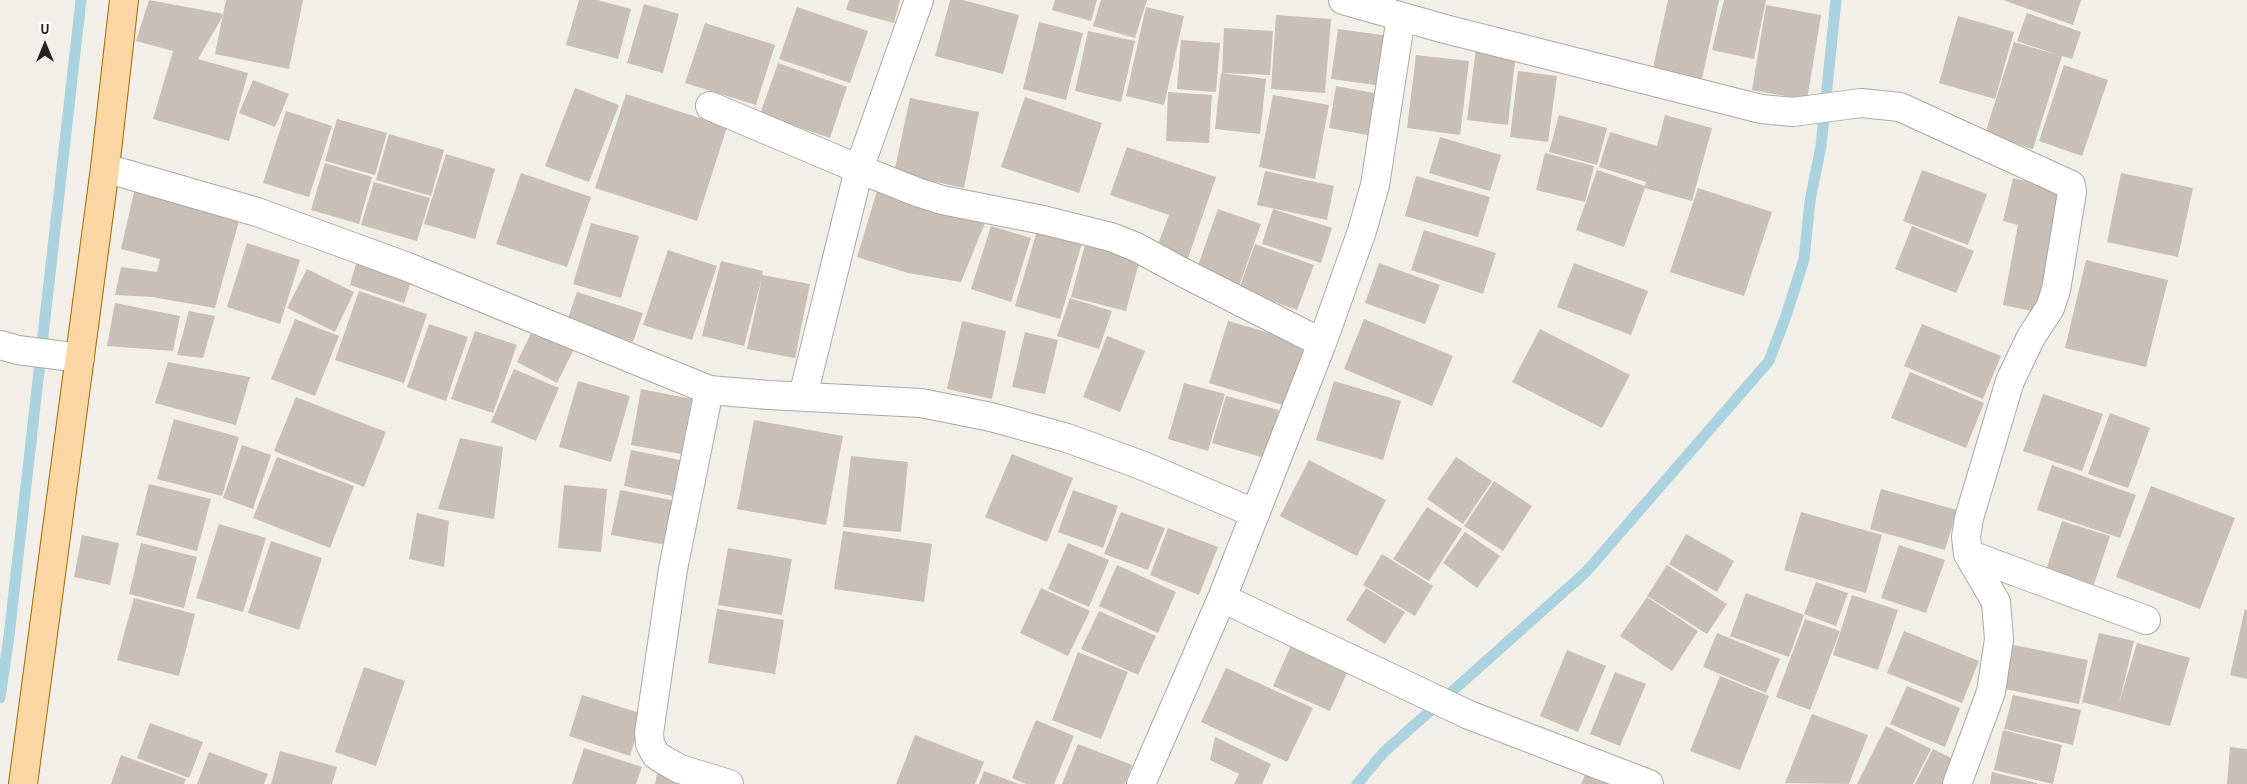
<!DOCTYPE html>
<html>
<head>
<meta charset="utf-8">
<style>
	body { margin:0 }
	#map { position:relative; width:2247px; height:784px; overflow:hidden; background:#f2efe9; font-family:"Alegreya Sans",sans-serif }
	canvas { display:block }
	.north { position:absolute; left:20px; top:20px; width:50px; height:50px; -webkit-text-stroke:4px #fff; paint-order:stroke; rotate:0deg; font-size:14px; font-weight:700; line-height:20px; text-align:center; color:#222 }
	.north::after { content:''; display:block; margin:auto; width:18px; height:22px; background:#222; clip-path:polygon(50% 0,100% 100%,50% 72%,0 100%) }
</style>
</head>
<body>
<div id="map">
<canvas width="2247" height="784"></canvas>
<div class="north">U</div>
</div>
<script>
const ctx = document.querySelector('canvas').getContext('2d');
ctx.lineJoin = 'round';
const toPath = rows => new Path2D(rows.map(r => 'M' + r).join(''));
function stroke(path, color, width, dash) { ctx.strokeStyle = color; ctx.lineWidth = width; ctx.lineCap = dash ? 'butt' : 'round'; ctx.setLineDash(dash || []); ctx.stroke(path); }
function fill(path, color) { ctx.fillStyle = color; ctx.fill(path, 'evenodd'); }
const stream = toPath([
	[0,698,9,636,81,0],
	[1357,784,1384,752,1586,572,1769,361,1786,316,1804,259,1810,201,1821,146,1836,0]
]);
const building = toPath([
	[149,0,224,14,198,59,248,73,229,141,153,119,173,51,136,41],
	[226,0,303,0,289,69,215,54],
	[579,0,597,0,631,9,618,59,566,45],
	[849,0,900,0,894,23,846,10],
	[950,0,963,0,1019,15,1003,74,935,56],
	[1055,0,1097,0,1091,21,1052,10],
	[1101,0,1147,0,1135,38,1093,26],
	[1668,0,1719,0,1702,79,1653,68],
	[1724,0,1766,0,1754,59,1712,50],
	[2003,0,2081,0,2073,25],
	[644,4,679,14,663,73,627,63],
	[1766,5,1821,15,1807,100,1752,90],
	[797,7,868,31,850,83,779,59],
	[1146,7,1184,16,1164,105,1126,96],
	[2027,13,2081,32,2072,59,2062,56,2033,149,1985,134,2014,42,2058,55,2017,41],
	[1276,15,1331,19,1325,93,1271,89],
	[1958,16,2014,32,1995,99,1939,83],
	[1039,22,1083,33,1066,100,1023,89],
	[705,23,775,45,756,105,685,83],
	[1224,28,1273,31,1270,75,1222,73],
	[1338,29,1390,36,1383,86,1331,79],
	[1088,31,1135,41,1121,102,1075,91],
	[1181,40,1220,43,1216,92,1177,89],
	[1476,48,1516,52,1508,125,1467,120],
	[1416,55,1469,61,1460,135,1407,128],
	[778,63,847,87,830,138,760,114],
	[2064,65,2108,80,2082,156,2039,141],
	[1518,71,1557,76,1548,142,1510,137],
	[1221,73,1266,79,1260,134,1215,129],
	[253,80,289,94,275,127,239,113],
	[1336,86,1380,94,1373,136,1329,128],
	[575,88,619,105,589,182,545,166],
	[1168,92,1212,95,1209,143,1166,141],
	[626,94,727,127,697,221,595,188],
	[1273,95,1329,105,1315,179,1259,167],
	[1025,97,1102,123,1079,193,1001,167],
	[910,98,979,112,964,188,894,173],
	[286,111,332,126,309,197,263,183],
	[1559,115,1607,128,1597,165,1549,152],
	[1665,115,1712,128,1692,201,1645,188,1624,247,1576,230,1597,170,1645,186,1653,158,1646,182,1599,167,1610,132,1657,146],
	[337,119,387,133,375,175,325,161],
	[389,134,444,150,431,196,376,180],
	[1440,137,1501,155,1490,191,1429,173],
	[1127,147,1216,177,1185,267,1157,247,1169,215,1110,195],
	[1545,153,1594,166,1585,202,1536,190],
	[446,154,495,169,475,239,424,224],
	[325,163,372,177,359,224,311,210],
	[1922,170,1987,194,1968,245,1903,221],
	[1265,171,1334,186,1327,220,1257,205],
	[521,173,591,197,567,267,496,244],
	[2121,173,2193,188,2178,257,2107,242],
	[1416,176,1490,197,1478,237,1405,216],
	[2013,178,2067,191,2041,313,2003,305,2018,225,2003,221],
	[374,182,430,198,417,241,361,225],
	[135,188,240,217,215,308,152,297,115,295,121,267,157,272,160,259,121,249],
	[1698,188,1772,212,1744,296,1670,272],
	[877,191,985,223,961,282,908,273,857,257],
	[1218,209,1261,224,1239,286,1196,271],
	[1273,209,1332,228,1321,263,1262,244],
	[591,223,639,236,621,298,573,284],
	[991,226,1031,238,1011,302,971,289],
	[1912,226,1974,251,1956,293,1895,269],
	[1424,230,1496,253,1483,294,1411,270],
	[1037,231,1082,243,1060,319,1015,306],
	[1086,241,1141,255,1126,311,1071,297],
	[247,243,300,260,280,324,227,307],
	[1255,244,1314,265,1297,310,1239,289],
	[668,250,717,266,692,340,643,325],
	[357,260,412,278,404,303,350,285],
	[2086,260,2168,280,2146,367,2065,348],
	[721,261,763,271,762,275,810,284,795,358,747,349,762,278,744,346,702,336],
	[1379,263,1440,285,1425,324,1365,303],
	[1574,263,1648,291,1631,335,1557,307],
	[307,269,354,292,335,332,287,308],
	[359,291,427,314,404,383,335,360],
	[577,292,643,313,633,342,567,321],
	[1070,298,1112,311,1099,349,1057,336],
	[115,303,180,316,173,351,107,346],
	[189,311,215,316,203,358,177,355],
	[295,319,339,336,315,396,271,379],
	[1364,319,1453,356,1432,406,1344,369],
	[962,321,1006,331,992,399,947,389],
	[1228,321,1305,343,1286,406,1209,383],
	[429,324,468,337,446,401,407,387],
	[1922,324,2001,356,1983,399,1904,366],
	[533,329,574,349,557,383,517,362],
	[1540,329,1630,375,1602,428,1512,382],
	[475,331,517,345,493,413,451,399],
	[1025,332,1058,340,1045,394,1012,387],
	[1107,336,1145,351,1120,412,1083,397],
	[168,362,250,377,236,425,155,403],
	[514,369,559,388,536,441,491,422],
	[1910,372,1984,403,1966,448,1891,418],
	[578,381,630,396,611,462,559,447],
	[1334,381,1401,401,1383,460,1316,440],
	[1184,383,1225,394,1208,451,1168,439],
	[641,389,692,399,681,454,631,445],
	[2043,394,2103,414,2082,471,2023,451],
	[1226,396,1279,410,1265,458,1212,443],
	[296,397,386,432,364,487,274,451],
	[2110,413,2150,428,2128,488,2088,474],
	[174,419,239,437,222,496,157,479],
	[754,420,843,436,826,525,737,509],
	[460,438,503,447,494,519,438,509],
	[242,445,271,455,253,509,223,498],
	[631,450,685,461,678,497,624,486],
	[1012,454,1073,478,1047,542,985,517],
	[851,456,908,462,901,532,843,527],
	[277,457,354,486,330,548,253,518],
	[1456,457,1492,481,1463,524,1427,499],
	[1309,460,1386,500,1357,556,1280,516],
	[2052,465,2136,495,2120,538,2037,510],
	[1494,481,1532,506,1503,551,1464,526],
	[149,484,211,499,197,551,136,535],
	[564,485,607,489,601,552,558,548],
	[2151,486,2235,518,2200,609,2116,577],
	[1881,489,1957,510,1945,550,1870,529],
	[620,490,681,502,673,546,611,535],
	[1073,490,1118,506,1103,548,1058,532],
	[1427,507,1462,529,1429,581,1393,559],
	[1121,512,1165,528,1148,570,1104,554],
	[1801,512,1882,535,1866,593,1784,570],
	[417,513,449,521,444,567,409,559],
	[2062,521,2110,536,2091,593,2043,579],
	[219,524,266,538,243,612,196,598],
	[1168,528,1218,547,1199,595,1150,575],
	[843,531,932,544,924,602,834,589],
	[1465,532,1500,556,1477,588,1443,563],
	[1686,534,1734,561,1717,592,1669,564],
	[82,535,119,543,110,585,74,577],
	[271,541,322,558,299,630,248,613],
	[141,543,197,557,184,608,129,594],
	[1068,543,1109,560,1089,607,1048,589],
	[1899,545,1945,560,1926,613,1881,598],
	[728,548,792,559,782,615,718,605],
	[1382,554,1433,586,1415,616,1363,585],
	[1117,565,1176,592,1158,633,1099,606],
	[1667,565,1727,604,1707,634,1647,596],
	[1816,582,1848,593,1836,626,1804,614],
	[1041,588,1090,611,1068,656,1020,633],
	[1366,588,1405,612,1385,644,1346,620],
	[1746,593,1804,615,1789,657,1730,636],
	[1852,595,1898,610,1878,670,1833,655],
	[1647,597,1698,631,1672,671,1620,636],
	[134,598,195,614,179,676,117,660],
	[717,609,784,620,775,674,708,663],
	[2245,609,2247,610,2247,679,2230,675],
	[1099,611,1156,636,1138,675,1081,649],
	[1805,619,1840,631,1810,710,1776,697],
	[1904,631,1979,661,1962,703,1887,673],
	[1717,633,1780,659,1766,693,1703,667],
	[2099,633,2134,641,2119,703,2137,643,2190,658,2170,726,2082,702],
	[1293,641,1350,666,1330,711,1273,686],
	[2009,644,2088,660,2079,704,2000,688],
	[1567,650,1606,666,1578,732,1540,716],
	[1078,652,1128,672,1101,739,1052,720],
	[364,667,405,681,376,766,335,752],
	[1226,668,1313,708,1287,762,1201,722],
	[1615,672,1646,684,1620,746,1590,734],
	[1720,676,1769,696,1740,770,1690,751],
	[1907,686,1960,708,1945,747,1890,724],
	[582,695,643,714,630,756,569,736],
	[2013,695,2081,710,2073,745,2004,729],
	[1812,714,1868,735,1849,784,1785,783],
	[1036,720,1074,736,1054,784,1026,784,1012,778],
	[150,723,203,742,189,778,137,758],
	[1886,726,1931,749,1913,784,1857,784],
	[2003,730,2062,745,2053,784,1994,770],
	[915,735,984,762,975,784,896,784],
	[1215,737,1271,764,1262,784,1234,784,1239,774,1210,760],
	[1078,744,1132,765,1125,784,1062,784],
	[2230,747,2247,749,2247,784,2227,784],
	[584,748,642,767,636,784,572,784],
	[1933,749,1959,762,1948,784,1915,784],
	[280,751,337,767,332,784,271,784],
	[209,752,268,774,264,784,197,784],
	[121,755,186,779,184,784,111,784],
	[1589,766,1615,784,1581,784],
	[984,771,1019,784,979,784],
	[1992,772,2037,783,2037,784,1990,784],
	[657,773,700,783,700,784,655,784]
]);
const minor = toPath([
	[919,0,859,169,917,192,942,200,1043,220,1111,237,1136,247,1184,273,1322,343],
	[1343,0,1445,29,1761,109,1793,112,1861,103,1900,107,2071,185,2072,192,2056,290,2050,308,2031,337,2010,381,1969,518,1966,537,1968,554,1996,602,1999,639,1991,692,1957,784],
	[710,106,859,169,803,396],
	[105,168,257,212,405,266,709,390,769,395,921,403,991,417,1067,438,1141,465,1254,513],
	[0,345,18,350,80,358],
	[709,390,673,569,649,733,650,744,656,755,664,760,680,769,729,784],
	[1968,554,2146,620],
	[1222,598,1469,715,1649,784],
	[1141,784,1222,598,1322,343,1362,231,1375,185,1401,17]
]);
const major = toPath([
	[23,784,105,168,124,0]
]);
stroke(stream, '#aad3df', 11);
fill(building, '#c7bfb8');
stroke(minor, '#a9a9a9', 30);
stroke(major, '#a06b00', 30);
stroke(minor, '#fff', 28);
stroke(major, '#fcd6a4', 28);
</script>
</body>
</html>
